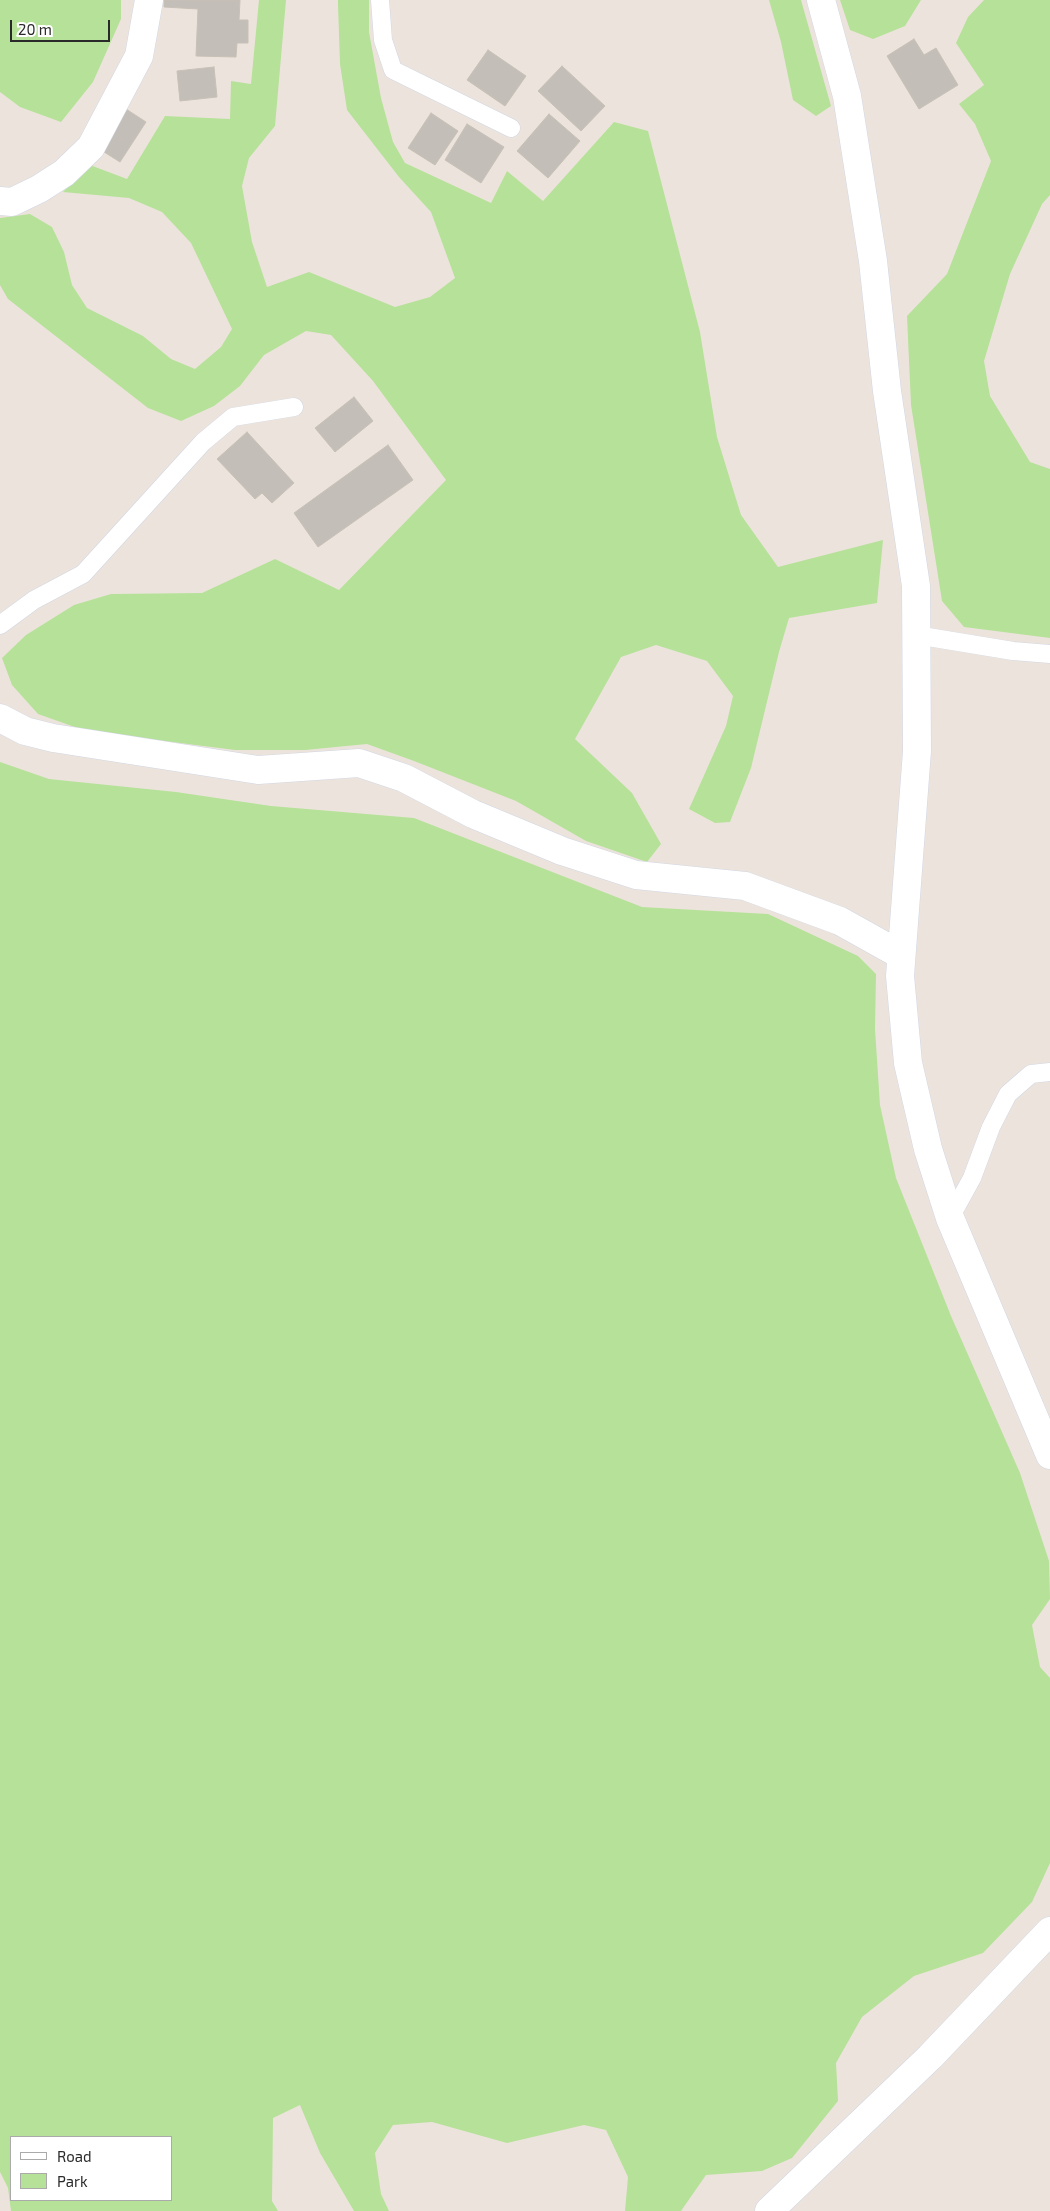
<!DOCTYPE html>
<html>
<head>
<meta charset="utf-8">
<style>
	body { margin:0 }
	#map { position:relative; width:1050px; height:2211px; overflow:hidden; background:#ece4dc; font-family:"Exo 2",sans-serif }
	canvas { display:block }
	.legend { position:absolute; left:10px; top:2136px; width:162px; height:65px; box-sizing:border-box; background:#fff; border:1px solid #aaa; margin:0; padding:6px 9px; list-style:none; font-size:15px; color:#2a2a2a }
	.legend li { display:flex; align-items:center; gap:10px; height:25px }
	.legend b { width:25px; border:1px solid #aaa }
	.scale { position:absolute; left:10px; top:20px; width:100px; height:22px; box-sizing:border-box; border:2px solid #2a2a2a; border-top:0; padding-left:6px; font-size:15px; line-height:18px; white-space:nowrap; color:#2a2a2a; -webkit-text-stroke:4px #fff; paint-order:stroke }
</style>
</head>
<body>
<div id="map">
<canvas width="1050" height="2211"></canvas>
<ul class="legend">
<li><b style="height:6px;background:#fff"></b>Road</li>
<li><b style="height:14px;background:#b6e199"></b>Park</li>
</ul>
<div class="scale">20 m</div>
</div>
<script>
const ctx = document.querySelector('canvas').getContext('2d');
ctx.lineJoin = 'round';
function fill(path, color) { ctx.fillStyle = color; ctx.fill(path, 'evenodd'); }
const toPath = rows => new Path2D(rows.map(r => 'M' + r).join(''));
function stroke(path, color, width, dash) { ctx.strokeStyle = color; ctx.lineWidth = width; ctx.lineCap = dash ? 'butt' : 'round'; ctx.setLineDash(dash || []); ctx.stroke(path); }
const green = toPath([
	[0,0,121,0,121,19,93,82,61,122,20,107,0,92],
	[259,0,286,0,275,126,249,158,242,186,252,242,267,287,309,272,395,307,430,297,455,278,431,212,399,177,347,110,340,64,338,4,338,0,369,0,369,32,381,98,393,142,405,163,491,203,507,171,543,201,614,122,648,131,700,332,717,437,741,515,778,567,883,540,877,603,789,618,779,652,751,768,730,822,715,823,689,809,726,726,733,696,707,661,656,645,621,657,575,739,632,793,661,844,647,862,586,841,516,801,414,761,367,744,305,750,235,750,86,731,38,714,12,685,2,658,26,635,74,605,111,594,202,593,275,559,339,590,446,480,373,381,331,335,306,331,264,355,240,386,214,406,181,421,148,408,8,299,0,285,0,218,30,214,52,227,64,252,72,285,87,308,143,336,171,359,195,369,221,347,232,329,191,243,162,212,129,198,63,192,90,165,127,179,165,116,230,119,231,81,251,84],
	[769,0,801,0,831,106,816,116,793,100,781,42],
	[840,0,921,0,905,26,873,39,850,30],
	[984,0,1050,0,1050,195,1042,204,1010,274,984,361,990,396,1030,462,1050,469,1050,638,964,627,942,601,911,405,907,316,947,274,991,161,975,124,959,104,984,85,956,43,968,17],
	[0,762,49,779,176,792,271,806,414,818,642,907,768,914,858,956,876,974,875,1029,880,1105,896,1178,951,1316,1020,1473,1049,1561,1050,1599,1032,1625,1040,1667,1050,1678,1050,1863,1032,1902,983,1953,914,1976,862,2017,836,2063,838,2101,792,2158,762,2171,706,2175,681,2211,625,2211,628,2177,606,2130,584,2125,507,2143,432,2122,393,2125,375,2153,381,2194,389,2211,354,2211,320,2153,300,2105,273,2118,272,2201,278,2211,11,2211,8,2188,0,2172],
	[11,2137,171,2137,171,2200,11,2200]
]);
const building = toPath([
	[164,0,240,0,239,20,248,20,248,43,237,43,236,57,196,56,198,9,164,7,164,0],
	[914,39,924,55,936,48,958,85,919,109,887,56,914,39],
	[488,50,526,76,505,106,467,80,488,50],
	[562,66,605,106,581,131,538,91,562,66],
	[214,67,217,97,180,101,177,71,214,67],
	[126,109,146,122,120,162,101,150,126,109],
	[431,113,458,131,435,165,408,148,431,113],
	[549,114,580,141,548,178,517,151,549,114],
	[467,124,504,147,481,183,445,160,467,124],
	[354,397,373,421,335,452,315,428,354,397],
	[247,432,294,483,272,503,262,493,255,499,217,459,247,432],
	[388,445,413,480,318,547,294,513,388,445]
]);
const lane = toPath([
	[380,0,383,40,393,70,511,128],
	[0,625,34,600,83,574,203,442,233,417,294,407],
	[916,635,1013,651,1050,654],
	[950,1218,972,1178,991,1127,1008,1094,1031,1074,1050,1072]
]);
const street = toPath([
	[821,0,847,96,873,261,887,391,916,586,917,751,900,976,908,1063,928,1149,950,1218,1050,1455],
	[0,201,12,202,39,189,64,173,91,147,139,56,149,0],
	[0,718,25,731,53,738,258,770,359,763,404,778,473,814,562,851,636,875,745,886,840,921,901,955],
	[769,2211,930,2057,1050,1931]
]);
fill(green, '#b6e199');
fill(building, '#c4beb9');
stroke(building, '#c7c0b6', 1);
stroke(lane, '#d1d6e2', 19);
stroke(street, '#d1d6e2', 29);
stroke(lane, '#fff', 18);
stroke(street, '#fff', 28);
</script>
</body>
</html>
